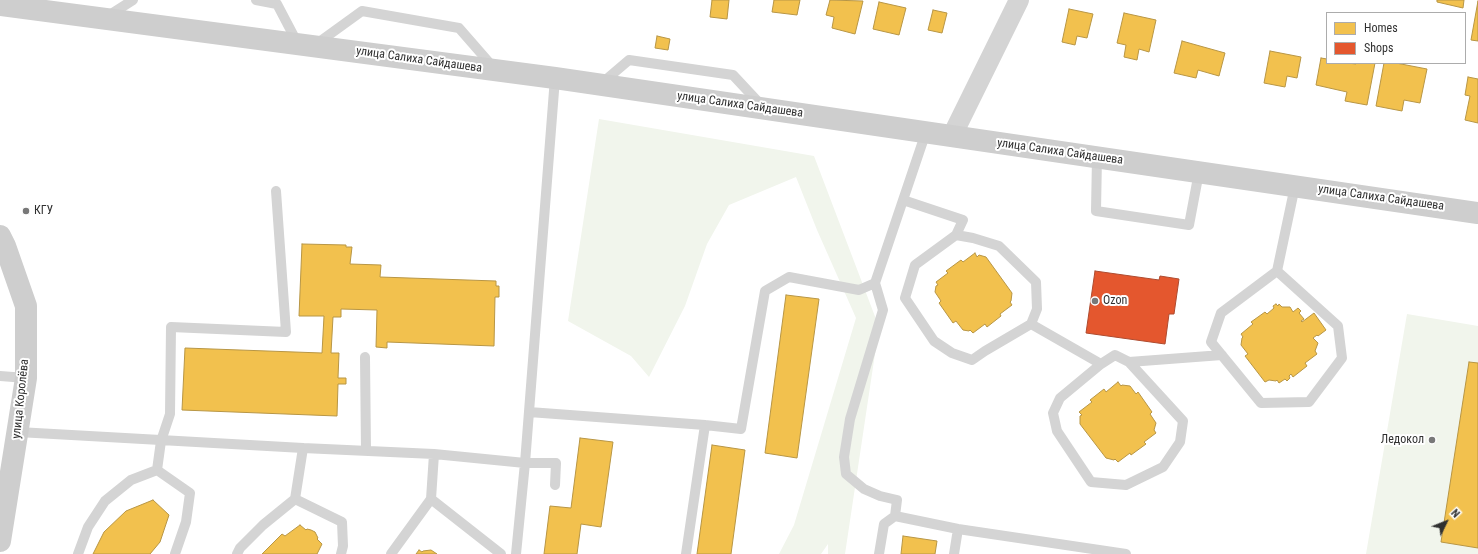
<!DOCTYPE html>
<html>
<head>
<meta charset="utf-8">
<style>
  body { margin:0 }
  #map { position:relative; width:1478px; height:554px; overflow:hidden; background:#fff; font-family:"Roboto Condensed",sans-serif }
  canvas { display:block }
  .legend { position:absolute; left:1326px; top:12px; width:140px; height:52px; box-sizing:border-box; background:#fff; border:1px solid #acacac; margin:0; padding:5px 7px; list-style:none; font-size:12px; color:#303030 }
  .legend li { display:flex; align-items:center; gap:8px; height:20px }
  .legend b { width:20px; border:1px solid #acacac }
  .north { position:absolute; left:1426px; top:502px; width:40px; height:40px; -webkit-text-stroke:3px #fff; paint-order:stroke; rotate:47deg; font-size:11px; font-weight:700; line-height:16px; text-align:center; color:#303030 }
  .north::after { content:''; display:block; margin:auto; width:14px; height:18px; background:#303030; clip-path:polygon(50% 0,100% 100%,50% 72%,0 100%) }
</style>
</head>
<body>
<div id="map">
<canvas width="1478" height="554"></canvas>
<ul class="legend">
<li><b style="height:11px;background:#f2c14e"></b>Homes</li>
<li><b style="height:11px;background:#e4572e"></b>Shops</li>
</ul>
<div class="north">N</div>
</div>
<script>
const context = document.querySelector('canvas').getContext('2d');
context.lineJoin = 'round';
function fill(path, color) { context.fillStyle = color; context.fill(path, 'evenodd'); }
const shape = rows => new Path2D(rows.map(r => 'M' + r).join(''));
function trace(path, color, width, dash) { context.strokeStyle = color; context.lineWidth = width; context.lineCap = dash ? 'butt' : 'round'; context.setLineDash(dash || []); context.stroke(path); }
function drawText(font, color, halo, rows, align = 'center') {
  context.font = font + ' "Roboto Condensed",sans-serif'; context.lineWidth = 4; context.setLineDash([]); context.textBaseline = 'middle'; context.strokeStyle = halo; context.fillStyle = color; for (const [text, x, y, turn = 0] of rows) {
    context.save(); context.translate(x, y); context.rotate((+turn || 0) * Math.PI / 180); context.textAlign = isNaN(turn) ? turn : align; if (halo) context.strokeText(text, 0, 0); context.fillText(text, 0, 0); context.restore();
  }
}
fill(shape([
  [599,119,814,156,879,327,845,554,828,554,828,544,821,554,779,554,794,525,856,318,817,230,796,177,729,205,707,244,685,306,649,377,631,356,568,321],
  [1407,314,1478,326,1478,554,1366,554]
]), '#f1f5ec');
const homes = shape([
  [712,0,729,0,727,19,710,17,712,0],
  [774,0,800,0,797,15,772,12,774,0],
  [830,0,863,1,855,34,832,28,834,17,826,15,830,0],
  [1437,0,1464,0,1463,8,1437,2,1437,0],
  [1478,1,1478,41,1471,40,1478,1],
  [879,2,906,8,899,35,873,29,879,2],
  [1069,9,1093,14,1087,38,1077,36,1075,45,1062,42,1069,9],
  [933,10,947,13,942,33,928,30,933,10],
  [1124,13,1156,20,1149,52,1139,49,1137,60,1124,57,1126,45,1117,43,1124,13],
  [657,36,670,39,668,50,655,48,657,36],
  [1182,41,1225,53,1219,76,1198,70,1196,78,1174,73,1182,41],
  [1270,51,1301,57,1297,78,1287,76,1285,87,1264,83,1270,51],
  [1321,58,1327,59,1327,63,1348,63,1356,64,1356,63,1375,63,1367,105,1345,101,1347,92,1316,85,1321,58],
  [1384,63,1396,63,1427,69,1420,103,1404,100,1402,111,1376,106,1384,63],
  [1468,77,1478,79,1478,123,1465,120,1470,96,1465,95,1468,77],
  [302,244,346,245,346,247,352,247,350,264,381,265,380,277,496,281,496,286,499,286,499,297,495,297,494,346,387,342,387,348,376,347,377,310,341,309,341,317,333,317,331,353,339,353,338,378,346,378,346,384,338,384,337,416,182,410,185,348,322,353,324,316,299,316,302,244],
  [975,253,977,257,979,255,986,257,1012,293,1011,301,1010,302,1012,305,1000,314,1001,316,987,327,985,324,973,333,970,330,969,331,963,330,956,321,953,323,939,303,941,301,935,292,936,286,938,285,936,282,948,273,946,271,961,260,963,262,975,253],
  [786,295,819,299,797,458,765,453,786,295],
  [1276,304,1278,306,1279,304,1282,307,1290,307,1293,312,1298,308,1301,311,1299,313,1304,319,1301,321,1302,322,1314,313,1326,330,1318,336,1317,335,1313,338,1318,343,1315,351,1317,354,1305,363,1307,366,1293,377,1291,374,1289,376,1290,378,1287,381,1285,379,1279,383,1277,380,1276,381,1269,380,1265,382,1245,356,1248,354,1241,345,1242,338,1243,337,1241,334,1253,324,1251,322,1265,312,1267,314,1274,308,1273,306,1276,304],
  [1469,362,1478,363,1478,548,1441,542,1469,362],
  [1118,382,1121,386,1122,385,1130,386,1136,394,1138,392,1152,412,1150,414,1156,423,1154,430,1156,433,1144,442,1146,444,1131,455,1130,453,1118,462,1115,459,1114,460,1106,458,1080,424,1080,416,1082,415,1079,412,1092,402,1090,400,1104,389,1106,392,1118,382],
  [580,438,613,442,601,527,581,524,577,554,544,554,550,506,571,508,580,438],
  [712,445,745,450,731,554,697,554,712,445],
  [153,500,169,515,160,542,150,554,93,554,104,532,126,511,153,500],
  [300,525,306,530,307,529,311,530,315,532,318,538,317,539,322,544,317,554,262,554,282,534,285,536,300,525],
  [903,536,937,541,935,554,901,554,903,536],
  [419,550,422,552,423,551,431,550,437,554,416,554,419,550]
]);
fill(homes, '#f2c14e');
trace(homes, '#b89645', 1);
const shops = shape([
  [1095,271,1159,280,1160,276,1179,279,1174,314,1169,314,1165,344,1086,333,1095,271]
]);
fill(shops, '#e4572e');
trace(shops, '#ae4b2f', 1);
trace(shape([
  [256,0,277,4,298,44],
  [108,16,133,0],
  [315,45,362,11,459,28,493,67],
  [602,83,629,60,733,75,761,105],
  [1097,157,1096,211,1189,225,1199,172],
  [903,200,963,220,956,235],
  [956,235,973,238,999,246,1036,282,1037,309,1031,324,985,351,972,360,952,353,934,341,905,298,915,265,956,235],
  [1277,271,1338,326,1342,358,1309,402,1261,403,1211,342,1221,313,1277,271],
  [1277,271,1295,186],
  [875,283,883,310,850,419,844,457,846,474,864,489,880,496,897,500,895,516],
  [1031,324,1101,364,1115,355,1129,362,1222,355],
  [365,357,366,451],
  [1101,364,1060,398,1053,413,1057,431,1091,482,1126,485,1163,467,1180,442,1183,421,1129,362],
  [0,376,26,378],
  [529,412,705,425,741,429,765,291,789,277,859,290,875,283,926,132],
  [18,432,303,448,434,454,525,463,555,78],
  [157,470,161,441,170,414,171,327,286,332,276,191],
  [157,470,190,493,186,522,175,554],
  [295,499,342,522,343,546,341,554],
  [431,499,501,554],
  [78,554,88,527,105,501,131,480,157,470],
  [237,554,240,548,263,525,295,499,303,448],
  [391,554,431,499,434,454],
  [516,554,525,463,556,463,555,485],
  [686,554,705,425],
  [879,554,884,524,895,516,958,529,1126,554],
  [954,554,958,529]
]), '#d4d4d4', 10);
trace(shape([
  [952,136,1019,0]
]), '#d4d4d4', 20);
trace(shape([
  [0,5,555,78,1478,213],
  [0,236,5,246,26,306,26,378,0,541]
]), '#cecece', 22);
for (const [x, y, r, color] of [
  [26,211,4,"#787878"],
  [1095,301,4,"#787878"],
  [1432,440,4,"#787878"]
]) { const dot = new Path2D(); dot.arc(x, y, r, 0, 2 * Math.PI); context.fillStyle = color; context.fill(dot); trace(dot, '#fff', 1.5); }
drawText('12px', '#303030', '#fff', [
  ["улица Салиха Сайдашева",419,60,8],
  ["улица Салиха Сайдашева",740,105,8],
  ["улица Салиха Сайдашева",1060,152,8],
  ["улица Салиха Сайдашева",1381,198,8],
  ["улица Королёва",21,399,-84]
]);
drawText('12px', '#303030', '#fff', [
  ["КГУ",34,211],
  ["Ozon",1103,301],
  ["Ледокол",1424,440,"right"]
], 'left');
</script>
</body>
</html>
